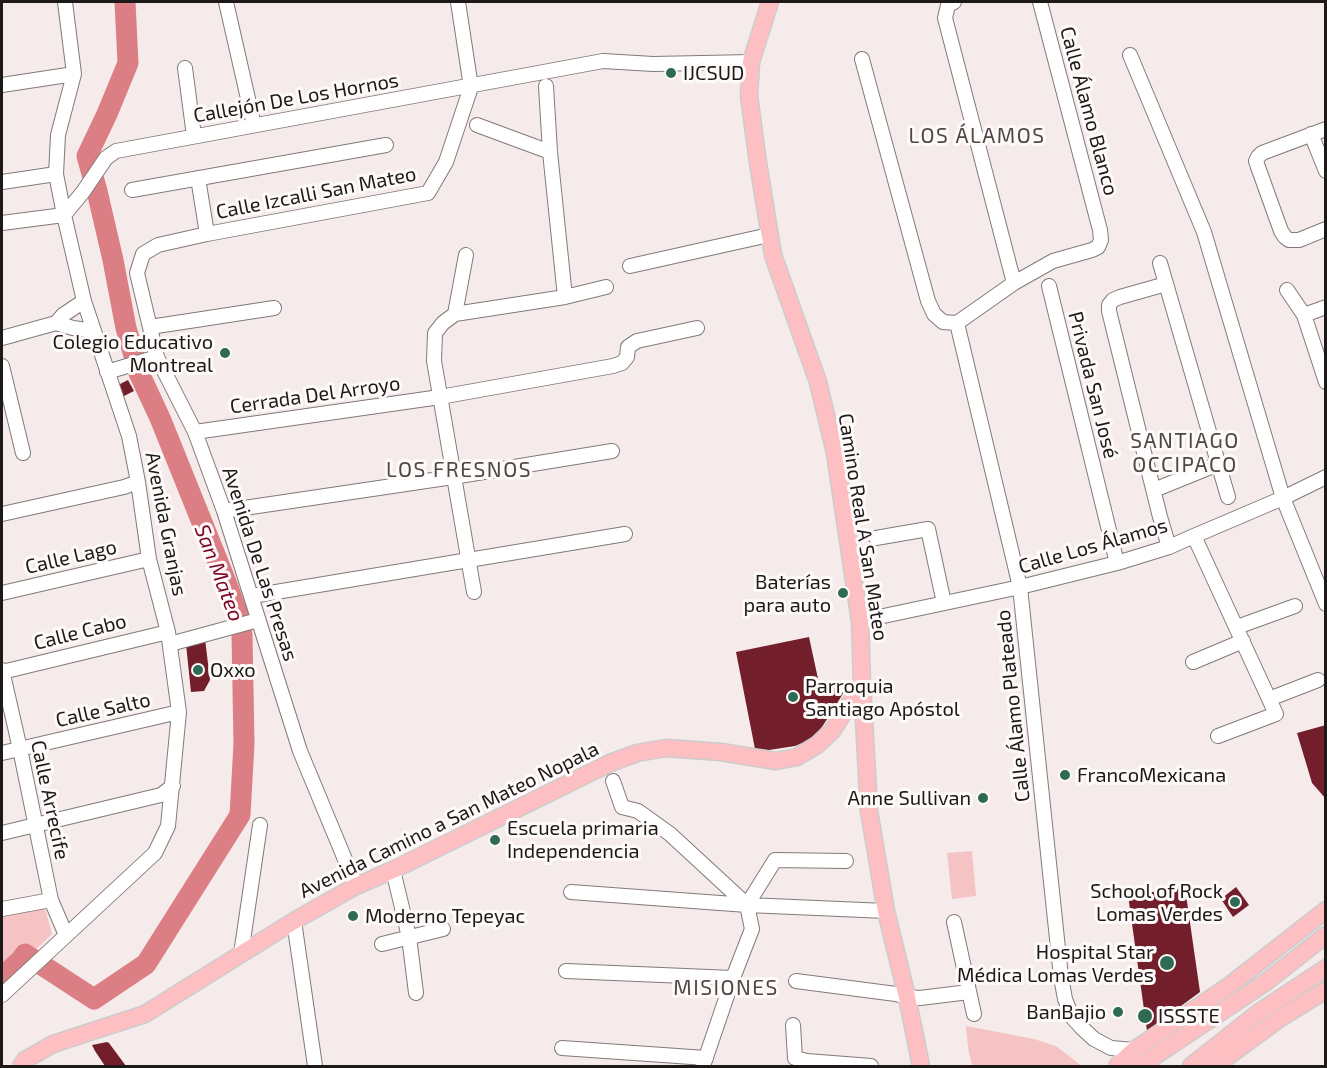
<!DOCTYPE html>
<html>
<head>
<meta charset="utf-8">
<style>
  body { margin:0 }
  #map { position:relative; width:1327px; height:1068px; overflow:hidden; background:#f6ebeb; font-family:"Exo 2",sans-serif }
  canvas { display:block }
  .frame { position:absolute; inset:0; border:3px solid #1d1919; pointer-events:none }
</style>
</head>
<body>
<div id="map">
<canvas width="1327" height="1068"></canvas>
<div class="frame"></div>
</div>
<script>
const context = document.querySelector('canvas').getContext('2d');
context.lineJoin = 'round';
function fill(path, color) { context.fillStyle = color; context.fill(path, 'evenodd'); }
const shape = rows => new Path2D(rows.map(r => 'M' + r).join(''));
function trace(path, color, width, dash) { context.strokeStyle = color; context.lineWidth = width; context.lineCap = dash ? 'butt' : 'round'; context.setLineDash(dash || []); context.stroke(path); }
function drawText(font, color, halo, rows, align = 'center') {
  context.font = font + ' "Exo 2",sans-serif'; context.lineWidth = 6; context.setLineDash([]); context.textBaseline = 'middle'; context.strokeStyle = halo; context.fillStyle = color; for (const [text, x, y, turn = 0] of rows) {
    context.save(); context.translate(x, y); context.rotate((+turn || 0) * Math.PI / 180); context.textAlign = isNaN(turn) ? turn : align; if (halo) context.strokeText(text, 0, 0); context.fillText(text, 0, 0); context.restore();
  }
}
fill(shape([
  [972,851,976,896,952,899,947,853],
  [45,908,52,934,31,954,25,951,2,970,2,917],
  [966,1026,1034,1039,1056,1046,1082,1066,972,1066,968,1048]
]), '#f6c3c4');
trace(shape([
  [2,977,21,960,25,954,94,999,146,964,240,815,244,744,242,635,239,617,226,582,160,418,139,373,126,328,113,260,97,191,87,156,107,114,128,63,125,2]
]), '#dc7f85', 21);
fill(shape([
  [128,380,134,391,122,397,118,385],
  [809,637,820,688,849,683,838,702,822,727,810,740,795,746,769,750,755,749,736,652],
  [205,639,210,680,204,691,191,692,186,644],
  [1326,725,1326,799,1312,783,1297,733],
  [1236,887,1249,905,1233,917,1221,899],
  [1185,888,1200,992,1147,1031,1128,895],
  [107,1042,109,1043,126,1066,105,1066,95,1051,92,1045]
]), '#721e2b');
const minor = shape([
  [226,2,254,125],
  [954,2,948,5,945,18,1014,283],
  [1130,55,1204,232,1283,498,1326,604],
  [862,59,928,301,934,314,943,322,957,323,1014,283,1053,261,1092,250,1098,247,1101,240,1100,230,1040,2],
  [185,68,194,136],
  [2,85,74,74],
  [546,86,550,152,565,297],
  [477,125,550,152],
  [1326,129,1262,153,1258,157,1256,161,1258,167,1281,231,1285,237,1289,240,1299,240,1326,229],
  [1311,134,1326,171],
  [198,178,207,234],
  [2,182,56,174],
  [132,190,386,145],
  [2,223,64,215,83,192,106,158,116,151,603,61,653,64,751,62],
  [1160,263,1228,497],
  [630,266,769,235],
  [1166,284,1120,297,1113,300,1109,305,1109,311,1160,517,1169,547],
  [1049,286,1117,563],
  [1287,290,1304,315,1326,382],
  [455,314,466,255],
  [1304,315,1326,307],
  [56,323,63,315,84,301],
  [957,323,1020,587,1061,977,1065,999,1072,1017,1081,1027,1094,1039,1111,1048,1134,1050],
  [150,327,274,308],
  [2,338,56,323,73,328,94,331],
  [2,366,23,453],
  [107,372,157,357],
  [195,432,440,397,613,366,622,363,627,357,628,347,637,341,697,328],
  [1154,490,1218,464],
  [224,511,453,477,612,451],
  [2,514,124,487,138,482],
  [1194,536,1276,714,1218,736],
  [876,538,928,529,944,603],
  [474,592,434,361,435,333,443,323,455,314,565,297,606,287],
  [2,593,149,559],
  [252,596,625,534],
  [860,621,1020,587,1117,563,1169,547,1194,536,1283,498,1326,477],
  [1237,627,1295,606],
  [170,644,258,620],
  [1193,662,1243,641],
  [2,670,20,749,51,900,66,935],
  [2,672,168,632],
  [1269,699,1318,680],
  [2,753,179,712],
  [613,781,622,807,638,811,670,834,747,905,752,929,733,978,703,1066],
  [2,833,161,795,173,786],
  [393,870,409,937,416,993],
  [356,886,300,751,224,511,195,432,157,357,137,273,143,254,158,245,207,234,428,193,446,162,471,87,458,2],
  [571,892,747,905,886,911],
  [747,905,775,860,846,861],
  [2,909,51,900],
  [294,921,315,1066],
  [954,922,974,1014],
  [382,944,443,929],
  [241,954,260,825],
  [566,971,733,978],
  [796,981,896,994,907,997,920,998,969,992],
  [2,995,155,853,168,826,179,712,168,632,149,559,138,482,129,436,84,301,64,215,56,174,58,135,74,74,65,2],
  [793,1025,795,1058,807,1061,871,1066],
  [562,1048,706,1058]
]);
const major = shape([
  [770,2,751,62,749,96,758,163,773,255,818,382,835,453,860,621,862,684,869,811,886,911,907,997,921,1066],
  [21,1066,25,1060,53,1044,145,1014,294,921,356,886,393,870,610,763,637,753,666,748,721,752,776,761,797,757,817,745,832,731,862,684],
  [1117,1066,1120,1063,1134,1050,1230,985,1326,910],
  [1140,1066,1266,982,1326,935],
  [1191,1066,1258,1013,1326,968],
  [1215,1066,1279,1019,1326,990]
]);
trace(minor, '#837979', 16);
trace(major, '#cdcccc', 19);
trace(minor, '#fff', 14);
trace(major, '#febfc3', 16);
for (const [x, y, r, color] of [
  [671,73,6,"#2f6a54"],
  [225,353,6,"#2f6a54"],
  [843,593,6,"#2f6a54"],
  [198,670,6,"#2f6a54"],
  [793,697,6,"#2f6a54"],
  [1065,775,6,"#2f6a54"],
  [983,798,6,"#2f6a54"],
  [495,840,6,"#2f6a54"],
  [1235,902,6,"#2f6a54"],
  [353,916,6,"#2f6a54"],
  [1167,963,8,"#2f6a54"],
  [1118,1012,6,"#2f6a54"],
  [1145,1016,8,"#2f6a54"]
]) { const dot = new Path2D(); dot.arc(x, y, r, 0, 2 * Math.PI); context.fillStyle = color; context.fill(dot); trace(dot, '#fefafa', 2); }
drawText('20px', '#1d1919', '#fefafa', [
  ["IJCSUD",683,73],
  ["Colegio Educativo",213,342,"right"],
  ["Montreal",213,365,"right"],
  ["Baterías",831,582,"right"],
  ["para auto",831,605,"right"],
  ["Oxxo",210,670],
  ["Parroquia",805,686],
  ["Santiago Apóstol",805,709],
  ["FrancoMexicana",1077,775],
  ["Anne Sullivan",971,798,"right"],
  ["Escuela primaria",507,828],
  ["Independencia",507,851],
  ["School of Rock",1223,891,"right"],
  ["Lomas Verdes",1223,914,"right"],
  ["Moderno Tepeyac",365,916],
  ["Hospital Star",1154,952,"right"],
  ["Médica Lomas Verdes",1154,975,"right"],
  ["BanBajio",1106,1012,"right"],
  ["ISSSTE",1158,1016]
], 'left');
drawText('20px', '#1d1919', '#fefafa', [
  ["Callejón De Los Hornos",296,98,-10],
  ["Calle Álamo Blanco",1089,111,75],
  ["Calle Izcalli San Mateo",316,193,-11],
  ["Privada San José",1093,385,76],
  ["Cerrada Del Arroyo",315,395,-8],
  ["Avenida Granjas",166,524,79],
  ["Camino Real A San Mateo",863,527,81],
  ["Calle Los Álamos",1093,546,-16],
  ["Calle Lago",71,557,-13],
  ["Avenida De Las Presas",260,564,72],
  ["Calle Cabo",80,632,-14],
  ["Calle Álamo Plateado",1013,706,-96],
  ["Calle Salto",103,710,-13],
  ["Calle Arrecife",50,800,78],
  ["Avenida Camino a San Mateo Nopala",449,820,-26]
]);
context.letterSpacing = '1.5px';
drawText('21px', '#4f4646', '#fefafa', [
  ["LOS ÁLAMOS",977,136],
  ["SANTIAGO",1185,441],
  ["OCCIPACO",1185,465],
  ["LOS FRESNOS",459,470],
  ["MISIONES",726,988]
]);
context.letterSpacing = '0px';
drawText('italic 21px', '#7b0424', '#fefafa', [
  ["San Mateo",219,573,69]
]);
</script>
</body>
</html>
